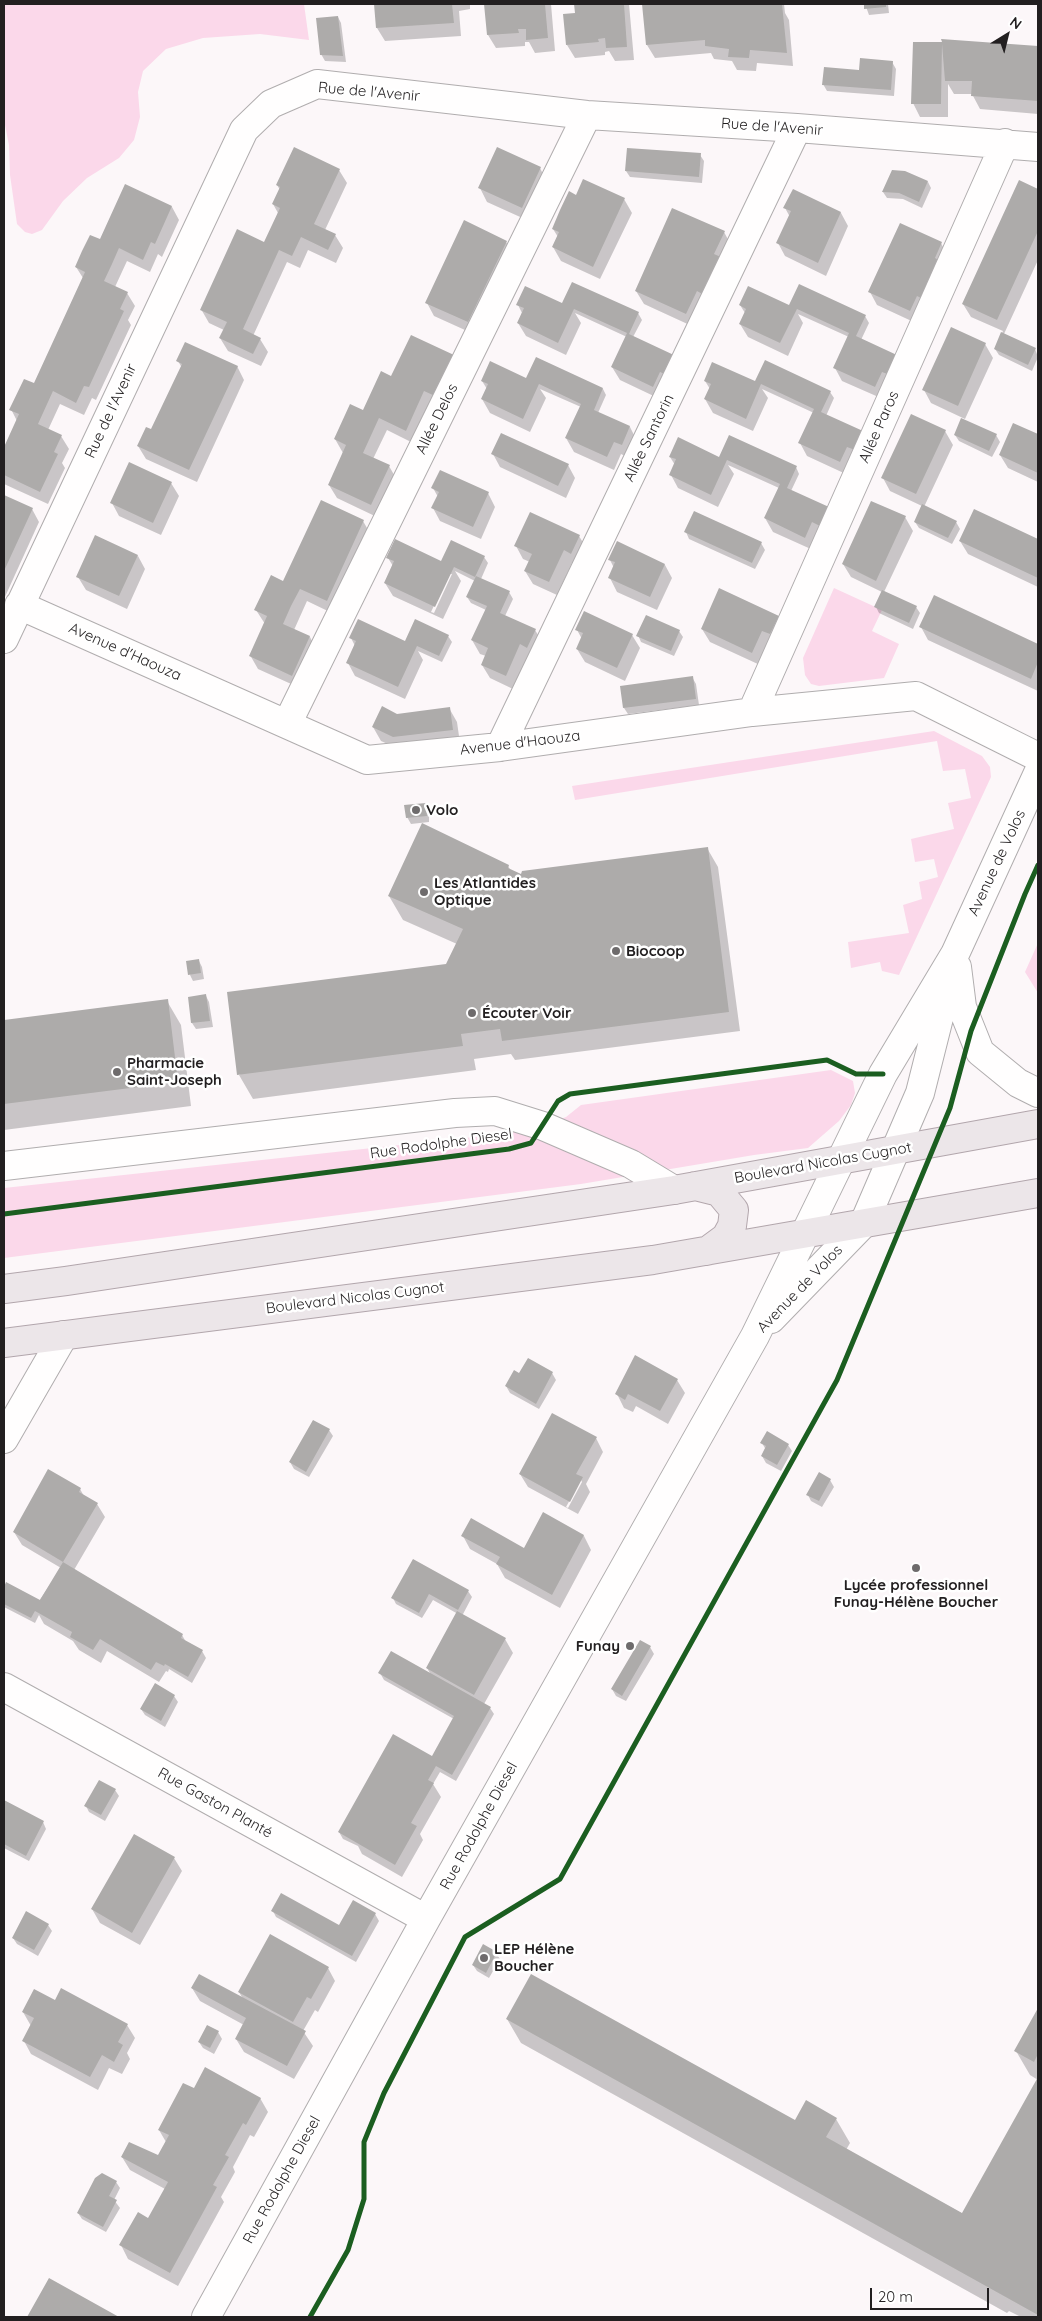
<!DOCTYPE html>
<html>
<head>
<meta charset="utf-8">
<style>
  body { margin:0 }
  #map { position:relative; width:1042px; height:2321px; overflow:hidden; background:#fcf7f9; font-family:Quicksand,sans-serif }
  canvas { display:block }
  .frame { position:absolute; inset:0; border:5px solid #221f20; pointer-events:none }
  .north { position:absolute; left:982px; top:10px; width:50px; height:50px; -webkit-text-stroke:4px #fff; paint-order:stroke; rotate:36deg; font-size:14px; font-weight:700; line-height:20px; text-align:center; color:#221f20 }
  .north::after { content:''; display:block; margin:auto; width:18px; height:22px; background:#221f20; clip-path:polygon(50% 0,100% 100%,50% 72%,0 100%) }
  .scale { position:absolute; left:870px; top:2288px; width:119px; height:22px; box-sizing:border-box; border:2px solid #221f20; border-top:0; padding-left:6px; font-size:15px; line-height:18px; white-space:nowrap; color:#221f20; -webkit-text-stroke:4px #fff; paint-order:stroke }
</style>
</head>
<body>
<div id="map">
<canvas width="1042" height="2321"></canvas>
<div class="frame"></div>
<div class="north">N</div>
<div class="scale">20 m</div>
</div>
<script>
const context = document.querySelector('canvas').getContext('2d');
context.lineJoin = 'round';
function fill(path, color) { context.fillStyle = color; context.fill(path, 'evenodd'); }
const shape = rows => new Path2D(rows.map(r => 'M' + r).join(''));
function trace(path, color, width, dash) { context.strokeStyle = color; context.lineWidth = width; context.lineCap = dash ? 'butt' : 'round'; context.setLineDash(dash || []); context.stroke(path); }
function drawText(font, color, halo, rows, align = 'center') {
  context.font = font + ' Quicksand,sans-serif'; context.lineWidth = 5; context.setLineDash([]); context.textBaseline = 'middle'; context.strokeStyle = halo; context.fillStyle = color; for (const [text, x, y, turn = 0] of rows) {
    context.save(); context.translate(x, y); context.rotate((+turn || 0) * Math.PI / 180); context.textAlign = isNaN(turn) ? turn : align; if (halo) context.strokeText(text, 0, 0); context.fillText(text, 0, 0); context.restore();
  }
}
fill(shape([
  [4,4,304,4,309,40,260,34,203,38,166,49,143,71,138,92,140,117,134,140,119,158,87,178,63,201,42,230,32,234,25,232,17,224,10,175,9,145,4,120],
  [834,588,882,610,872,631,899,644,884,678,819,686,811,684,805,675,803,658],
  [934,731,982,756,990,767,991,777,899,975,882,971,880,962,851,968,848,942,909,933,903,905,922,899,919,882,938,877,934,859,915,862,911,839,954,829,948,803,971,798,965,769,943,771,937,741,575,800,572,786],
  [1038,943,1038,993,1025,972],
  [831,1070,853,1081,855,1093,851,1105,839,1121,808,1148,754,1155,581,1184,4,1258,4,1188,492,1135,543,1126,566,1117,581,1105]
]), '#fbd8ea');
fill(shape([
  [375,4,470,4,470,9,459,11,461,36,385,41,377,28],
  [492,4,551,4,555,51,535,53,529,42,525,42,525,46,496,48,488,35],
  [575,4,629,4,634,60,615,61,609,51,605,52,605,55,575,58,567,45,576,15],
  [644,4,784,4,785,13,789,20,793,66,757,63,756,71,737,70,732,61,714,59,711,53,655,58,647,45],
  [865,4,888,4,889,13,869,15],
  [338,17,341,23,346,62,325,61,321,54],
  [943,40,1038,48,1038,114,980,109,972,94,954,94,948,84,948,117,920,117,913,103,914,43,944,43],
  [892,62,896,69,894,96,827,91,823,84],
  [700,155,704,161,702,183,630,177,626,171],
  [540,168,547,182,529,221,487,202,480,188],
  [339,170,347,183,325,230,335,235,343,248,336,263,308,250,300,268,287,262,253,336,260,339,268,352,261,366,228,351,220,338,224,330,209,323,201,309,265,243,278,213,273,204,280,190,277,185],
  [928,182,931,188,922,208,903,199,887,198,883,192],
  [1020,182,1038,191,1038,260,1004,334,1035,349,1038,357,1032,371,999,355,995,349,1003,331,971,317,963,304],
  [126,186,172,207,179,220,162,257,158,254,150,272,127,261,115,287,127,293,135,306,128,320,131,325,96,400,92,398,84,415,60,404,48,430,61,436,69,449,62,463,65,468,48,504,4,484,4,450,17,421,11,409,34,385,83,278,76,267,101,241],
  [577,197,624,199,632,213,600,279,561,261,553,247,558,237,553,229],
  [785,208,841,213,848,226,826,276,785,256,778,243,790,217],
  [724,232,731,245,694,327,644,304,636,291],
  [506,242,514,255,476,335,434,316,427,303],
  [941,243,948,257,918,324,877,305,870,292],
  [518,305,565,306,638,313,642,320,633,337,675,357,660,399,620,380,612,367,627,337,575,313,581,323,566,355,526,336,518,323,522,313],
  [740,305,790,307,865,316,869,323,861,340,898,357,883,399,842,381,835,368,849,337,798,314,803,323,788,356,748,337,740,324,745,313],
  [985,344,993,358,965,419,931,403,924,390],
  [453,356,413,443,387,430,373,459,389,466,397,480,379,518,337,498,329,485,343,453,335,439,363,411,392,378],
  [178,361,237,366,244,380,197,482,146,459,138,446,152,431,182,368],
  [527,380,603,389,606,395,598,413,630,427,637,441,629,458,621,454,614,470,574,452,566,438,581,407,540,389,546,398,530,432,490,413,482,399,487,389,482,381],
  [705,381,758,384,756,381,830,392,834,398,826,416,863,432,848,475,807,456,800,443,814,413,762,389,768,398,753,431,713,413,705,399,710,389],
  [1014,424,1038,436,1038,482,1008,468,1000,455],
  [945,431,953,445,924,507,956,522,960,529,952,544,919,528,915,522,922,506,890,491,883,478],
  [955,435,996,435,1000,442,992,457,959,441],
  [493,454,568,465,575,478,566,498,500,467],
  [670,457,720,458,796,467,799,474,791,491,828,508,813,550,773,532,765,518,779,488,728,465,734,474,718,507,678,488,671,475,675,465],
  [171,483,179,496,161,535,119,516,112,503],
  [433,488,488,493,495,507,481,539,440,521,433,508,438,497],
  [4,496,32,509,39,522,4,599],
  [974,511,1038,540,1038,587,968,554,960,541],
  [905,517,913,531,884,592,916,607,920,613,913,629,879,613,876,607,882,592,851,577,843,564],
  [363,521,371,535,334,614,307,601,294,630,310,637,317,651,300,688,258,669,250,655,265,624,256,610,284,583],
  [686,532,761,543,765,550,755,569,689,539],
  [579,536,587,549,579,566,572,563,557,595,533,584,525,571,530,562,523,559,516,546],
  [138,556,145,569,127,609,86,590,78,577],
  [484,557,488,563,481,579,509,592,513,599,505,616,535,630,543,643,535,660,528,657,513,689,490,678,482,665,486,656,480,654,472,640,486,610,471,603,467,597,475,581,455,571,461,581,443,619,393,596,385,583,393,566,388,558,444,564],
  [449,574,452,574,434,613,431,612],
  [610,560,665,565,672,578,657,610,617,592,610,578,614,568],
  [935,597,1038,645,1038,691,928,640,921,627],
  [778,617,785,630,760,665,710,642,702,629],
  [577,630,632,635,640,648,625,681,585,662,577,649,582,639],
  [679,631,683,637,674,656,641,642,638,635],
  [448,636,452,642,442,662,418,651,423,660,405,699,355,676,348,663,355,646,351,638,406,642],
  [692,677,696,684,699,705,628,714,624,708,621,687],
  [449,708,457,722,460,743,401,750,381,741,373,727,397,715],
  [425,804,429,810,429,822,411,824,407,817],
  [707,848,718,867,740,1031,515,1060,511,1054,474,1059,476,1070,253,1099,239,1075,447,965,457,944,403,920,389,896,508,866,511,871,520,875],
  [199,961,202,967,204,979,193,981,190,975],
  [206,996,209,1002,213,1027,196,1029,192,1023,189,998],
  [167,1001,181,1025,191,1106,4,1130,4,1022],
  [528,1360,552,1373,556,1380,539,1409,510,1393,506,1386,519,1374],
  [677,1380,685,1393,668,1424,636,1406,633,1412,624,1408,617,1394],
  [329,1430,333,1436,309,1477,294,1469,290,1462],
  [596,1438,603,1452,586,1484,590,1492,578,1514,528,1487,520,1474],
  [581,1480,582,1482,568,1508,566,1507],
  [762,1443,788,1445,792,1451,781,1471,766,1463,762,1456,766,1450],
  [830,1480,834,1487,822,1507,811,1501,808,1495],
  [80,1489,84,1496,97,1504,105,1517,74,1570,182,1635,186,1642,202,1651,206,1658,192,1683,169,1669,168,1672,166,1671,159,1682,107,1651,101,1663,79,1650,73,1641,44,1624,39,1615,35,1623,4,1607,4,1589,7,1584,39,1601,61,1568,22,1545,14,1532],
  [543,1514,584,1536,591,1550,560,1608,505,1578,497,1564,470,1549,463,1536,524,1549],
  [413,1560,468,1591,472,1597,462,1616,505,1639,513,1653,484,1704,490,1708,494,1714,456,1781,440,1772,433,1784,441,1797,420,1834,423,1840,402,1877,362,1854,358,1846,343,1839,339,1832,433,1757,454,1719,384,1680,380,1673,431,1675,427,1668,458,1614,433,1600,422,1618,396,1604,393,1598],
  [650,1647,654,1654,626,1701,616,1696,612,1689],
  [174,1696,178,1702,165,1727,145,1715,141,1709],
  [115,1790,119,1796,105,1821,89,1812,86,1806],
  [4,1802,43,1822,46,1829,29,1861,4,1848],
  [174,1858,182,1871,140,1945,100,1923,92,1909],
  [353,1902,375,1914,379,1921,356,1962,276,1917,273,1911,339,1926],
  [48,1925,52,1931,38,1956,17,1944,13,1938],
  [496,1953,500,1959,489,1978,477,1971,473,1965],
  [328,1968,335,1981,318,2012,315,2010,303,2031,313,2046,294,2079,244,2052,236,2039,244,2025,200,2001,192,1988,243,1999,239,1992],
  [55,2002,127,2025,135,2038,127,2053,130,2059,122,2074,109,2068,98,2090,31,2054,24,2041,31,2026,23,2012],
  [1038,2010,1038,2317,1021,2317,1009,2311,1007,2313,521,2043,507,2019,795,2122,836,2119,850,2143,846,2150,963,2214,1038,2080,1030,2075,1016,2051],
  [207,2026,218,2032,222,2039,214,2054,203,2048,199,2042],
  [194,2090,260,2098,268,2112,254,2137,250,2135,233,2167,235,2172,221,2197,224,2202,178,2286,128,2259,121,2245,149,2220,165,2189,130,2170,122,2157,158,2156,166,2142,159,2130],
  [116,2182,120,2188,114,2200,120,2208,106,2232,82,2219,78,2213],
  [50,2280,117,2317,29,2317]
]), '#0003');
fill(shape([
  [374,4,452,4,454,23,376,28],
  [484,4,545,4,548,38,526,40,526,29,518,29,519,33,487,35],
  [574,4,624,4,627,47,606,48,605,38,598,39,599,42,566,45,563,14,575,13],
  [642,4,782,4,787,53,750,50,749,58,728,57,729,49,705,46,705,40,646,45],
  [864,4,886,4,886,7,864,9],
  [338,16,343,56,320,55,316,18],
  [941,39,1038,46,1038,101,971,96,972,81,945,81,942,44,941,104,911,104,913,42,942,42],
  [860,58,893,61,891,90,822,85,824,67,859,70],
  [294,147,340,169,314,224,336,234,328,250,301,237,292,256,279,250,243,329,261,338,253,354,219,338,227,322,200,310,237,229,264,242,280,208,272,204,280,187,276,185],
  [497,147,541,167,522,208,478,188],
  [627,148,701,153,699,177,625,171],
  [892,170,905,171,928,181,919,202,899,193,882,192],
  [583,179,625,198,593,267,552,247,559,232,552,229,560,210,569,191,576,195],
  [1019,180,1038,189,1038,231,997,320,962,304],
  [125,184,172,206,155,244,151,242,143,260,119,248,112,264,104,281,128,292,120,309,124,311,89,387,84,386,76,403,53,391,38,424,62,435,54,452,58,454,40,492,4,475,4,447,19,414,9,410,24,379,34,383,85,272,75,267,82,251,90,235,100,239],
  [793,189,841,212,818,263,776,243,791,211,783,208],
  [672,208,725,231,714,254,721,257,704,295,697,291,686,314,635,291],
  [464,220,507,241,468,322,425,303],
  [900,223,942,242,935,258,942,262,925,300,917,296,910,311,868,292],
  [572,282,639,312,629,334,676,356,667,375,660,372,653,387,611,367,627,333,574,309,558,343,517,323,524,308,516,305,525,286,562,303],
  [799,284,866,315,856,336,899,356,890,375,882,372,875,387,833,368,849,333,797,309,780,343,739,324,746,309,739,305,748,286,789,305],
  [951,327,986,343,958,406,922,390],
  [1001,332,1036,348,1028,365,994,349],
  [411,335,454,355,435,396,424,391,406,431,379,418,363,453,390,465,371,505,328,485,346,445,334,439,350,404,363,410,381,371,391,376],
  [185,342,238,366,189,470,137,446,146,427,151,429,182,364,176,361],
  [536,357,603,388,594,410,630,426,622,445,614,442,607,457,565,438,581,404,539,384,523,419,481,399,488,384,481,381,490,361,526,378],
  [765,360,831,391,821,412,863,431,855,450,847,447,840,462,798,443,814,409,761,384,746,419,704,399,711,384,704,381,712,362,755,381],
  [911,414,946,430,916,494,881,478],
  [961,418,997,434,989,451,954,435],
  [1013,423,1038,434,1038,473,999,455],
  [501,433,569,464,558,486,491,454],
  [729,435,797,466,787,488,829,507,820,526,812,522,805,538,764,518,780,484,727,460,711,495,669,475,676,459,669,457,678,437,719,457],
  [129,462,172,482,153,523,110,503],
  [440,470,489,492,473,527,431,508,439,492,431,488],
  [4,495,33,508,4,571],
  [321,500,364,520,327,601,300,589,291,606,283,624,310,636,292,676,249,656,267,616,254,610,271,575,283,581],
  [871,501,906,516,876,581,842,564],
  [922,504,957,521,948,538,914,522],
  [974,509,1038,539,1038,578,959,541],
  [694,511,762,542,752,563,684,532],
  [530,512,580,535,571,554,564,550,549,582,524,571,532,554,514,546],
  [95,535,138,555,119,596,76,577],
  [395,539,441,561,451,540,485,556,475,577,454,567,435,607,384,583,394,561,386,558],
  [617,541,665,564,650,597,608,578,615,562,608,560],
  [476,576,510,591,500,613,536,629,527,648,520,644,506,676,481,665,488,648,471,640,487,606,466,597],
  [719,588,779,616,770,634,762,631,752,653,701,629],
  [882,590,917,606,909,623,874,607],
  [934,595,1038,644,1038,662,1031,679,919,627],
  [584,611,633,634,617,668,576,649,583,633,575,630],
  [646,615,680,630,671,651,636,636],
  [358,619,405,641,415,619,449,635,439,656,417,646,398,687,346,663,356,641,349,638],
  [693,676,696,699,623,708,620,686],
  [382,706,397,714,450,707,453,730,393,737,372,727],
  [426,803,427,816,406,818,404,805],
  [422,823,509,865,508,868,521,874,522,871,708,847,729,1012,502,1041,500,1029,461,1034,463,1046,237,1075,227,992,446,964,463,929,388,896],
  [199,959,201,973,188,975,186,961],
  [206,994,210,1021,191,1023,188,997],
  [168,999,178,1082,4,1104,4,1020],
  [635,1355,678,1379,660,1411,628,1394,625,1400,615,1394],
  [528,1358,553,1372,536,1404,505,1386,514,1370,519,1373],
  [552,1413,597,1437,576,1474,583,1477,570,1502,519,1474],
  [313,1420,330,1429,306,1472,289,1462],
  [767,1431,789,1444,777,1465,761,1456,766,1446,760,1443],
  [48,1469,81,1488,79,1492,98,1503,63,1562,183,1634,181,1638,203,1650,188,1677,165,1664,164,1666,156,1662,151,1670,100,1639,93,1650,70,1637,72,1632,35,1611,31,1618,4,1604,4,1587,6,1582,40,1600,63,1562,13,1532],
  [819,1472,831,1479,819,1501,806,1495],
  [543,1512,584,1535,552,1595,496,1564,500,1557,461,1536,471,1518,524,1548],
  [413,1559,469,1590,458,1610,429,1594,419,1613,391,1598],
  [457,1611,506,1638,474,1695,426,1668],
  [640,1640,651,1646,622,1696,611,1689],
  [391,1651,491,1707,452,1775,436,1766,428,1780,434,1783,411,1823,417,1826,395,1865,338,1832,393,1734,432,1756,454,1716,378,1673],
  [155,1683,175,1695,161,1721,140,1709],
  [99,1780,116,1789,101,1815,84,1806],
  [4,1800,44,1821,26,1856,4,1844],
  [134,1834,175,1857,132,1933,91,1909],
  [281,1893,339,1925,353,1900,376,1913,352,1956,271,1911],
  [26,1911,49,1924,34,1950,12,1938],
  [270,1934,329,1967,311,1999,307,1997,293,2022,238,1992],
  [483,1944,497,1952,486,1973,472,1965],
  [199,1974,306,2031,287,2066,235,2039,246,2018,191,1988],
  [531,1974,795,2120,806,2100,837,2118,826,2137,962,2213,1038,2077,1038,2315,506,2019],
  [61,1988,128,2024,118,2042,123,2045,114,2062,102,2055,90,2077,22,2041,34,2018,22,2012,34,1989,55,2000],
  [1038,2008,1038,2054,1034,2062,1014,2051],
  [207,2025,219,2031,210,2048,198,2042],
  [205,2067,261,2098,246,2125,243,2123,225,2155,229,2157,213,2185,217,2187,170,2273,119,2245,138,2212,148,2218,168,2182,121,2157,129,2142,158,2155,169,2135,158,2130,183,2083,194,2088],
  [102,2173,117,2181,109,2196,117,2200,103,2227,77,2213,95,2178],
  [49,2278,58,2283,119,2317,27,2317]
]), '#adabaa');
const street = shape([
  [19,605,367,760,500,747,752,712,916,696,1038,757],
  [4,639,244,130,271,104,317,84,587,115,797,128,1038,147],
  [752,712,1005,143],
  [287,724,587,115],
  [500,747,797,128],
  [957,967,962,1007,980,1052,1018,1083,1038,1093],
  [4,1166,455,1113,495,1111,543,1126,631,1164,674,1190],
  [771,1319,864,1223,920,1093,948,982],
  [4,1439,64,1335],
  [4,1687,426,1919],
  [206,2317,426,1919,755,1336,883,1074,955,954,1038,773]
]);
const primary = shape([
  [695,1186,719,1192,734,1210,732,1226,726,1237,707,1251],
  [4,1289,66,1281,674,1190,1038,1124],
  [4,1343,653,1260,1038,1193]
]);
trace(street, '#b0adae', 30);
trace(primary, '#b2a6ac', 30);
trace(street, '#fffefe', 28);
trace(primary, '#ece6e9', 28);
trace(shape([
  [4,1214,509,1149,531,1143,558,1101,570,1094,827,1060,856,1074,883,1074],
  [310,2317,348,2250,364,2199,364,2142,384,2093,465,1937,560,1879,837,1380,950,1108,971,1031,1025,894,1038,865]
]), '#1b5e20', 5);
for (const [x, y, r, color] of [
  [416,810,5,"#6e6b6c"],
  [424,892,5,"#6e6b6c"],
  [616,951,5,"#6e6b6c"],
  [472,1013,5,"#6e6b6c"],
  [117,1072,5,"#6e6b6c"],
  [916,1568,5,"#6e6b6c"],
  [630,1646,5,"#6e6b6c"],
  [484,1958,5,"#6e6b6c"]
]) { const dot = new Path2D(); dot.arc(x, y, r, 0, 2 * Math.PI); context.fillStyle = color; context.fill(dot); trace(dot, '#fff', 2); }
drawText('15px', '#221f20', '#fff', [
  ["Rue de l'Avenir",369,92,5],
  ["Rue de l'Avenir",772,127,4],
  ["Rue de l'Avenir",111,411,-65],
  ["Allée Delos",437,419,-64],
  ["Allée Paros",879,427,-66],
  ["Allée Santorin",649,438,-64],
  ["Avenue d'Haouza",125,652,24],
  ["Avenue d'Haouza",520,743,-7],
  ["Avenue de Volos",997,863,-65],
  ["Rue Rodolphe Diesel",441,1144,-8],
  ["Boulevard Nicolas Cugnot",823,1163,-10],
  ["Avenue de Volos",800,1289,-46],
  ["Boulevard Nicolas Cugnot",355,1298,-7],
  ["Rue Gaston Planté",215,1803,29],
  ["Rue Rodolphe Diesel",479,1826,-61],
  ["Rue Rodolphe Diesel",282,2180,-61]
]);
drawText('bold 15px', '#221f20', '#fff', [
  ["Volo",426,810],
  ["Les Atlantides",434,883],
  ["Optique",434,900],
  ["Biocoop",626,951],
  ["Écouter Voir",482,1013],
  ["Pharmacie",127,1063],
  ["Saint-Joseph",127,1080],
  ["Lycée professionnel",916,1585,"center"],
  ["Funay-Hélène Boucher",916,1602,"center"],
  ["Funay",620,1646,"right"],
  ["LEP Hélène",494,1949],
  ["Boucher",494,1966]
], 'left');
</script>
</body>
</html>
